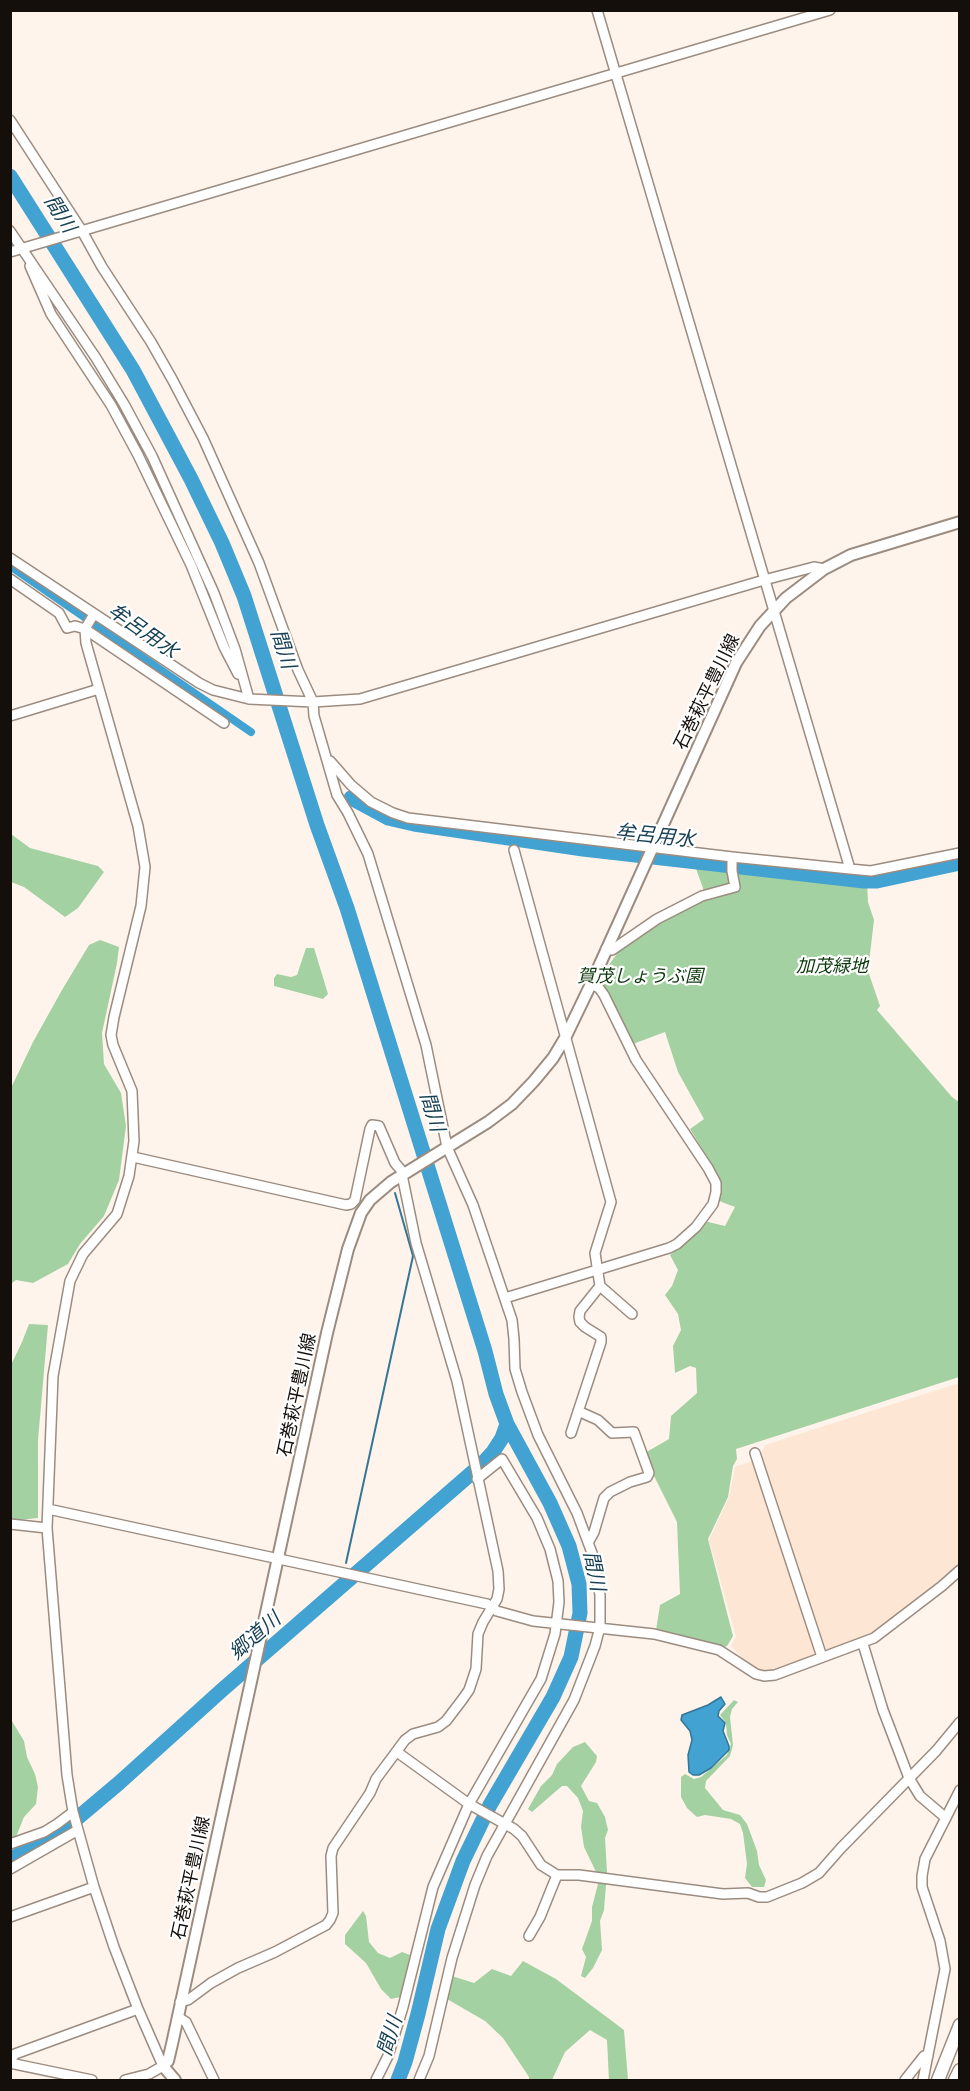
<!DOCTYPE html>
<html>
<head>
<meta charset="utf-8">
<style>
  body { margin:0 }
  #map { position:relative; width:970px; height:2091px; overflow:hidden; background:#fef4ec; font-family:"Playfair Display",serif }
  canvas { display:block }
  .frame { position:absolute; inset:0; border:12px solid #140f0a; pointer-events:none }
</style>
</head>
<body>
<div id="map">
<canvas width="970" height="2091"></canvas>
<div class="frame"></div>
</div>
<script>
const context = document.querySelector('canvas').getContext('2d');
context.lineJoin = 'round';
function fill(path, color) { context.fillStyle = color; context.fill(path, 'evenodd'); }
const shape = rows => new Path2D(rows.map(r => 'M' + r).join(''));
function trace(path, color, width, dash) { context.strokeStyle = color; context.lineWidth = width; context.lineCap = dash ? 'butt' : 'round'; context.setLineDash(dash || []); context.stroke(path); }
function drawText(font, color, halo, rows, align = 'center') {
  context.font = font + ' "Playfair Display","Noto Sans JP",serif'; context.lineWidth = 4.5; context.setLineDash([]); context.textBaseline = 'middle'; context.strokeStyle = halo; context.fillStyle = color; for (const [text, x, y, turn = 0] of rows) {
    context.save(); context.translate(x, y); context.rotate((+turn || 0) * Math.PI / 180); context.textAlign = isNaN(turn) ? turn : align; if (halo) context.strokeText(text, 0, 0); context.fillText(text, 0, 0); context.restore();
  }
}
fill(shape([
  [959,1383,959,1564,883,1627,846,1645,832,1650,826,1649,760,1457,765,1445],
  [752,1461,815,1651,810,1660,772,1673,759,1672,749,1666,731,1646,736,1637,709,1540,729,1497,735,1467]
]), '#fde6d3');
fill(shape([
  [11,834,30,848,98,866,104,872,78,908,65,917,24,887,11,882],
  [695,866,867,882,868,902,874,920,868,971,880,1006,877,1010,952,1097,959,1102,959,1377,736,1449,737,1459,733,1466,728,1497,708,1539,733,1636,727,1646,720,1649,656,1630,660,1605,680,1594,677,1522,643,1454,669,1439,671,1416,697,1393,696,1368,690,1366,675,1373,673,1346,681,1330,678,1314,665,1295,672,1286,678,1270,670,1255,688,1239,704,1221,725,1226,735,1207,719,1201,720,1190,716,1171,690,1129,704,1119,678,1072,665,1032,633,1044,602,983,608,966,622,947,704,891],
  [100,940,119,947,117,963,102,1033,104,1064,121,1093,126,1126,119,1180,104,1216,80,1244,68,1264,33,1283,16,1280,11,1284,11,1088,33,1042,62,990,89,945],
  [306,948,314,948,328,994,323,999,274,986,274,978,277,974,291,977,297,975],
  [29,1324,48,1325,38,1440,38,1518,11,1521,11,1365,22,1342],
  [734,1700,738,1702,732,1709,730,1717,733,1745,730,1756,706,1781,705,1788,723,1810,740,1815,747,1824,757,1851,759,1865,766,1880,764,1887,752,1887,745,1878,747,1864,743,1833,740,1824,731,1819,705,1815,697,1817,687,1808,681,1797,681,1777,685,1774,694,1779,701,1777,727,1755,731,1744,727,1735,726,1723,720,1715],
  [11,1709,12,1721,24,1741,27,1757,35,1774,38,1787,36,1804,24,1817,16,1837,11,1839],
  [585,1742,597,1756,596,1762,581,1786,589,1801,597,1803,605,1817,608,1830,605,1838,607,1872,604,1910,600,1921,602,1950,593,1968,585,1978,581,1976,586,1957,582,1949,592,1921,592,1907,598,1884,597,1874,584,1847,581,1827,583,1811,578,1798,567,1786,562,1786,532,1812,528,1809,541,1786,552,1775,557,1764,573,1747],
  [363,1911,366,1916,369,1942,378,1953,390,1958,402,1952,410,1955,400,1997,391,1999,381,1989,366,1963,345,1944,345,1935],
  [523,1961,556,1979,624,2030,628,2080,609,2080,607,2040,590,2030,565,2052,552,2080,529,2080,529,2077,503,2038,485,2021,447,1999,452,1976,474,1983,492,1969,511,1976]
]), '#a4d1a1');
const water = shape([
  [721,1697,725,1704,719,1711,718,1716,725,1723,723,1731,729,1746,729,1750,711,1768,699,1775,693,1775,689,1772,688,1755,692,1740,690,1731,681,1720,682,1715,708,1705,721,1697]
]);
fill(water, '#42a2d1');
trace(water, '#347695', 1.5);
trace(shape([
  [346,1563,413,1256,395,1193]
]), '#347695', 2);
trace(shape([
  [10,566,251,732]
]), '#42a2d1', 8);
trace(shape([
  [10,176,133,370,191,479,222,543,244,596,317,825,347,908,485,1351,496,1394,507,1424,550,1503,569,1546,579,1584,580,1613,571,1657,553,1697,490,1805,463,1861,438,1929,418,2014,405,2062,398,2080],
  [351,798,388,818,414,824,583,849,864,881,877,881,960,863],
  [10,1860,68,1826,119,1783,222,1690,482,1464,493,1452,502,1438,507,1424]
]), '#42a2d1', 15);
const minor = shape([
  [597,10,850,869],
  [10,120,82,231,102,267,151,342,172,379,203,438,259,563,298,670,313,702,314,716,337,795,348,813,368,854,426,1045,447,1147,473,1205,512,1320,514,1339,515,1369,522,1392,538,1435,577,1513,592,1553,600,1595,600,1627,595,1646,574,1700,487,1856,475,1885,452,1958,429,2056,419,2080],
  [10,231,96,358,124,404,152,456,214,593,235,649,249,699],
  [10,252,830,10],
  [30,266,51,314,111,405,138,455,191,565,224,647,238,674],
  [10,558,199,683,213,690,249,699,313,702,360,699,764,580,814,567,824,569],
  [10,579,59,613,67,628,75,626,85,629,224,723],
  [94,614,85,629,86,643,138,826,145,867,141,906,114,1017,111,1035,113,1045,132,1091,134,1141,129,1176,117,1214,83,1254,70,1281,53,1376,47,1528,67,1775,73,1812,94,1887,114,1947,138,2009,163,2066,149,2074,125,2080],
  [10,716,99,689],
  [330,761,351,785,371,802,393,813,408,818,732,857,850,869,871,871,960,853],
  [514,850,611,1202,595,1253,600,1286,632,1314],
  [606,949,612,950,657,919,702,896,735,887,732,871,732,857],
  [133,1157,346,1205,351,1204,355,1200,370,1129,372,1125,379,1126,395,1163,401,1170,416,1243,457,1381,498,1571,499,1589,497,1599,483,1622,478,1634,476,1669,469,1690,462,1700,446,1721,438,1727,413,1734,405,1740,376,1779,370,1793,333,1848,331,1856,333,1913,330,1920,326,1925,275,1952,238,1968,211,1983,188,2000,180,2002],
  [505,1298,669,1248,677,1244,696,1227,713,1204,716,1192,716,1183,708,1168,636,1060,604,995,599,988,591,984],
  [578,1411,598,1420,612,1433,634,1432,649,1473,647,1477,630,1482,610,1492,604,1498,594,1532,589,1541],
  [571,1433,601,1342,601,1337,585,1327,580,1322,579,1317,580,1311,600,1286],
  [755,1453,822,1657],
  [48,1509,487,1604,497,1611,533,1621,654,1634,719,1650,756,1674,764,1676,775,1675,874,1638,942,1586,960,1570],
  [10,1524,47,1528],
  [863,1644,883,1710,909,1778,920,1796,946,1818],
  [397,1752,469,1804,514,1829,522,1836,541,1865,557,1875,579,1875,723,1894,748,1893,759,1897,767,1897,802,1883,819,1873,841,1848,936,1751,960,1722],
  [10,1844,44,1832,57,1824,73,1812],
  [10,1869,78,1830],
  [10,1917,94,1887],
  [529,1936,540,1917,557,1875],
  [178,2017,186,2022,214,2080],
  [10,2060,15,2054,138,2009],
  [10,2063,92,2080],
  [376,2080,388,2056,403,2007,433,1887,469,1804,541,1679,555,1634,559,1602,558,1581,550,1549,537,1518,502,1459,477,1479],
  [905,2080,924,2056,928,2056],
  [923,2080,945,1969,940,1941,922,1887,922,1876,925,1859,960,1790]
]);
const major = shape([
  [175,2080,163,2066,168,2061,172,2044,327,1333,348,1249,361,1213,370,1200,391,1182,488,1122,512,1104,534,1081,553,1058,565,1038,591,984,736,663,760,626,786,598,824,569,851,555,960,522]
]);
const highway = shape([
  [938,2080,960,2025],
  [955,2080,960,2070]
]);
trace(minor, '#9c8c80', 12);
trace(major, '#9c8c80', 14);
trace(highway, '#9c8c80', 15);
trace(minor, '#fff', 9);
trace(major, '#fff', 10);
trace(highway, '#fff', 12);
drawText('18px', '#140f0a', '#fff', [
  ["石巻萩平豊川線",707,692,-64],
  ["石巻萩平豊川線",297,1395,-78],
  ["石巻萩平豊川線",191,1878,-78]
]);
drawText('italic 18px', '#0c380c', '#fff', [
  ["加茂緑地",832,966],
  ["賀茂しょうぶ園",640,976]
]);
drawText('italic 20px', '#163f53', '#fff', [
  ["間川",60,214,58],
  ["牟呂用水",143,631,35],
  ["間川",283,649,72],
  ["牟呂用水",655,836,6],
  ["間川",432,1112,73],
  ["間川",594,1571,79],
  ["郷道川",255,1636,-41],
  ["間川",390,2036,-73]
]);
</script>
</body>
</html>
